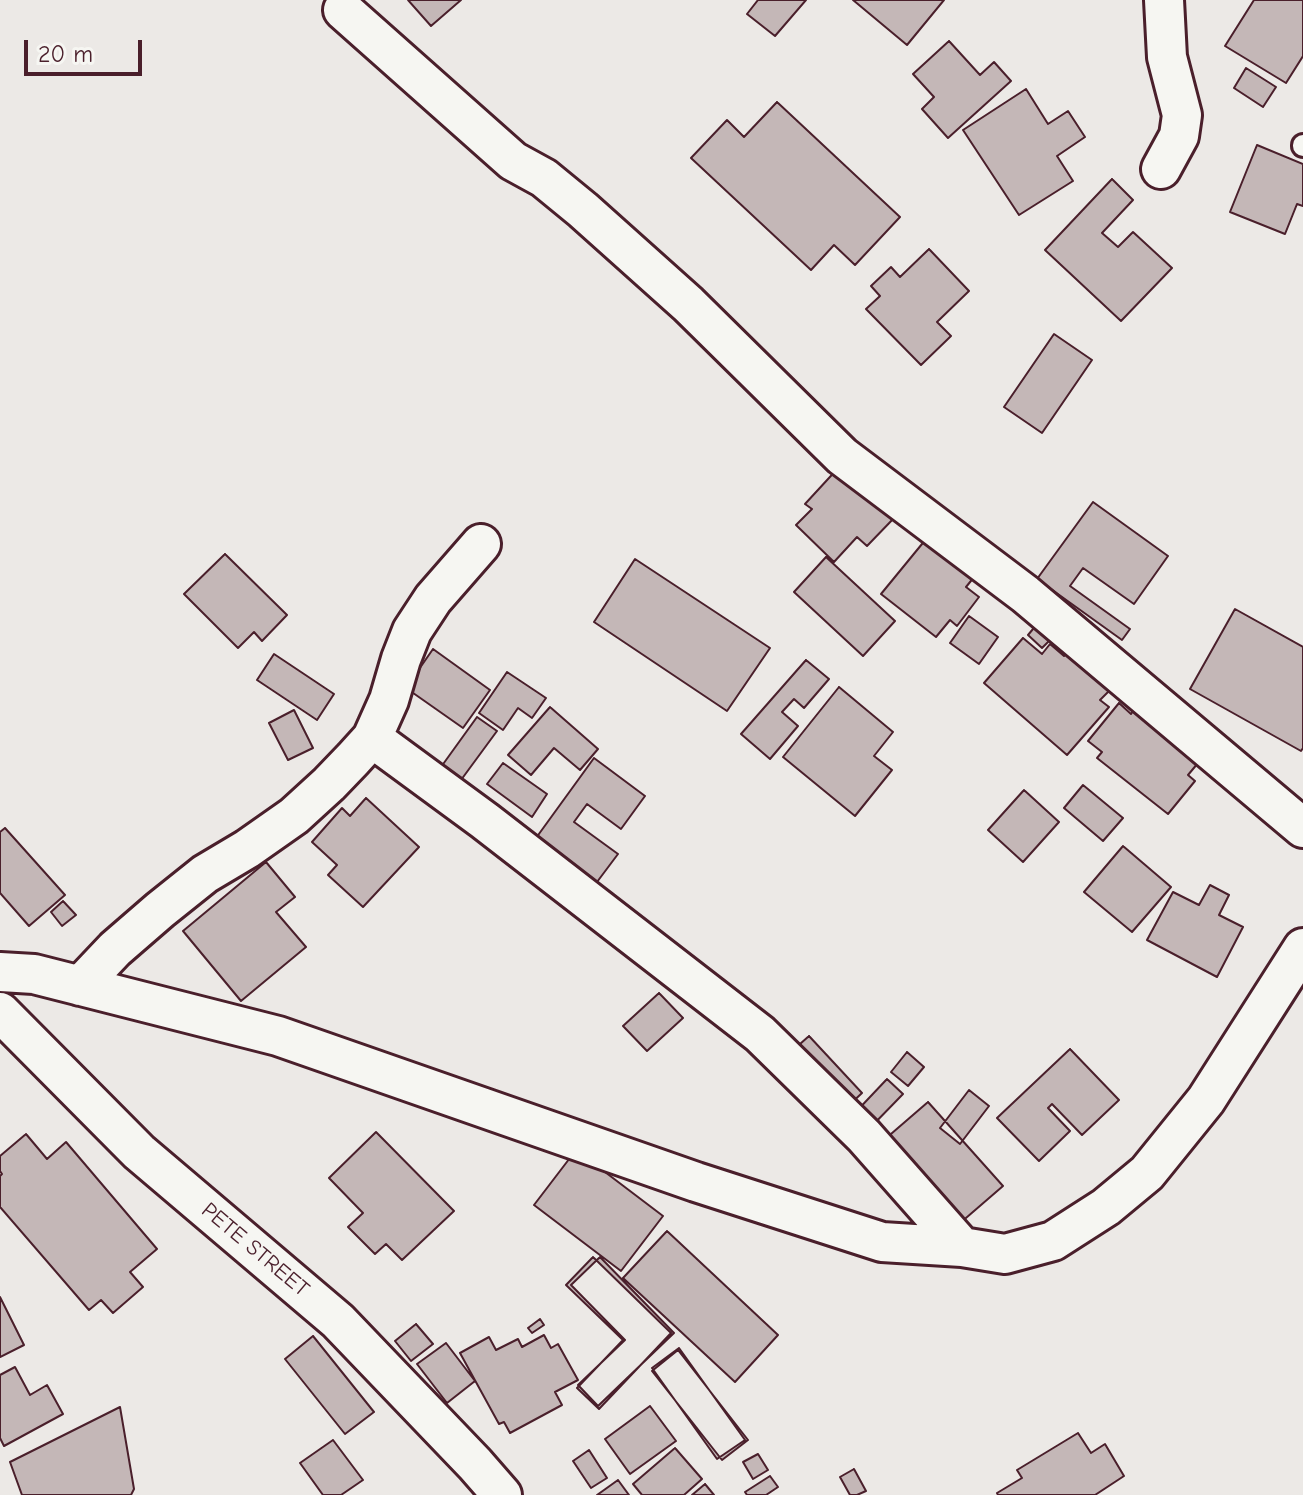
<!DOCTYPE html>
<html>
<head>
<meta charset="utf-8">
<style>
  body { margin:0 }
  #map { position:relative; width:1303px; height:1495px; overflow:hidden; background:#ece9e6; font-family:"Comic Neue",sans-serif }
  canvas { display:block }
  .scale { position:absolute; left:24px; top:40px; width:118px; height:36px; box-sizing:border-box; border:4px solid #4a1f2b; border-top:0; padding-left:10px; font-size:24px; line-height:28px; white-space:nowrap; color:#4a1f2b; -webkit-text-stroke:6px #f6f6f2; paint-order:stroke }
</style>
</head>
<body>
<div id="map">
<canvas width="1303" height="1495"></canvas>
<div class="scale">20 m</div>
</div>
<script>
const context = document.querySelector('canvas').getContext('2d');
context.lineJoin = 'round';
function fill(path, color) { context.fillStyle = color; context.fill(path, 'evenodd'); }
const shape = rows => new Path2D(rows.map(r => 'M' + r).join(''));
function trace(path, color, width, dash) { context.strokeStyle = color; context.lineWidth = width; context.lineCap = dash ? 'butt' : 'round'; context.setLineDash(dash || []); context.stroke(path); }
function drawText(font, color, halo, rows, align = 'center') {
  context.font = font + ' "Comic Neue",sans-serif'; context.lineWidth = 7; context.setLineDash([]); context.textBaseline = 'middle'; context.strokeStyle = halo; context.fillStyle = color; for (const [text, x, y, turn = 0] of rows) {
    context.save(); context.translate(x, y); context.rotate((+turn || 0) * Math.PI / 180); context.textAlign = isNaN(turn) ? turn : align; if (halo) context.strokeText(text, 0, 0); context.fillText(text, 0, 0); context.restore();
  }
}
const building = shape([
  [408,0,461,0,431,26,408,0],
  [758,0,806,0,775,36,747,14,758,0],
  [853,0,944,0,907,45,853,0],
  [1254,0,1303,0,1303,56,1286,83,1225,46,1254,0],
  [949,41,980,75,994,62,1011,81,948,138,922,109,934,97,913,74,949,41],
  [1246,68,1276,87,1263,107,1234,88,1246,68],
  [1026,89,1048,124,1068,111,1085,137,1057,156,1073,181,1019,215,963,130,1026,89],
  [777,102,900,217,855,265,834,245,811,270,691,158,727,120,744,137,777,102],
  [1257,145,1303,164,1303,206,1297,204,1285,234,1230,212,1257,145],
  [1112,179,1133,200,1102,233,1118,247,1133,232,1172,268,1121,321,1045,250,1112,179],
  [929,249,969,291,937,322,951,336,921,365,866,309,880,296,871,286,891,267,900,277,929,249],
  [1054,334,1092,360,1042,433,1004,407,1054,334],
  [840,466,895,517,867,546,857,537,834,562,796,525,812,509,805,504,840,466],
  [1093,502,1168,556,1134,604,1083,568,1070,586,1130,629,1122,640,1037,579,1093,502],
  [931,533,979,571,966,587,979,597,957,626,950,620,936,637,881,594,931,533],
  [225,554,287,615,262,641,254,632,238,648,184,594,225,554],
  [826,557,895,621,863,656,794,592,826,557],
  [635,559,770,648,727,711,594,622,635,559],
  [1235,609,1303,647,1303,748,1301,751,1190,689,1235,609],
  [969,616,998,637,979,664,950,643,969,616],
  [1038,623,1054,636,1042,648,1028,635,1038,623],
  [1023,638,1042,654,1050,644,1064,656,1073,645,1103,672,1097,680,1109,691,1100,700,1109,707,1067,755,984,683,1023,638],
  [433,649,490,690,463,728,406,688,433,649],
  [274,654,334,694,317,720,257,680,274,654],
  [806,660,829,679,804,708,794,699,782,712,798,726,770,759,741,734,806,660],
  [507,672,546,698,532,718,518,708,503,730,479,713,507,672],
  [839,687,893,732,874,756,892,770,855,816,783,757,839,687],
  [1119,703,1131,714,1139,703,1198,763,1188,775,1195,781,1168,814,1097,758,1102,752,1088,741,1119,703],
  [550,707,598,749,580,770,554,748,531,775,508,755,550,707],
  [294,710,313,748,288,760,269,723,294,710],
  [477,717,497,731,461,780,441,767,477,717],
  [594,758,645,796,621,829,587,804,574,822,618,854,597,882,536,838,594,758],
  [503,763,547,794,532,817,487,784,503,763],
  [1083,785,1123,818,1103,841,1064,808,1083,785],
  [1024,790,1059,822,1023,862,988,830,1024,790],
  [366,798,419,847,363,907,328,875,337,865,312,842,342,808,350,816,366,798],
  [5,828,65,895,29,926,0,893,0,832,5,828],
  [1123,846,1171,887,1132,932,1084,892,1123,846],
  [266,862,295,897,276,912,306,947,241,1001,183,931,266,862],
  [1210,885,1229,895,1219,915,1243,927,1217,977,1147,940,1173,892,1199,905,1210,885],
  [63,901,76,915,62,926,51,912,63,901],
  [659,993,683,1018,647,1051,623,1026,659,993],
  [809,1036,862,1093,845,1109,791,1052,809,1036],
  [1070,1049,1119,1100,1082,1135,1052,1104,1048,1108,1070,1131,1039,1161,997,1118,1070,1049],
  [907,1052,924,1067,908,1086,891,1072,907,1052],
  [887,1079,903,1094,867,1131,852,1116,887,1079],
  [969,1090,989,1106,960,1144,940,1128,969,1090],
  [928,1102,1003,1186,959,1224,884,1140,928,1102],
  [376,1132,454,1211,402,1260,386,1244,375,1254,348,1227,363,1213,329,1178,376,1132],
  [26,1134,47,1159,66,1142,157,1249,130,1272,143,1287,113,1313,101,1300,89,1310,0,1207,0,1176,2,1174,0,1171,0,1156,26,1134],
  [576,1150,663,1216,621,1271,534,1205,576,1150],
  [667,1231,778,1335,735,1382,623,1278,667,1231],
  [593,1257,671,1333,599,1409,577,1388,623,1340,566,1285,593,1257],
  [600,1257,674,1333,598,1406,578,1385,625,1340,571,1285,600,1257],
  [0,1297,24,1345,0,1357,0,1297],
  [540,1319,544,1325,532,1333,528,1328,540,1319],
  [416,1324,433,1344,411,1361,395,1341,416,1324],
  [544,1335,551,1348,558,1344,578,1380,555,1392,562,1405,510,1433,504,1422,499,1424,460,1353,489,1337,496,1350,518,1339,522,1347,544,1335],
  [313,1336,374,1412,345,1434,285,1359,313,1336],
  [446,1343,475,1381,447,1403,417,1364,446,1343],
  [679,1348,745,1440,717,1459,652,1368,679,1348],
  [678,1350,748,1440,722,1460,652,1371,678,1350],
  [15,1367,30,1395,47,1385,63,1414,4,1446,0,1438,0,1375,15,1367],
  [650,1406,676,1441,630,1474,605,1439,650,1406],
  [120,1407,134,1489,131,1495,22,1495,10,1462,120,1407],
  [1078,1433,1091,1453,1105,1444,1124,1476,1095,1495,998,1495,997,1493,1022,1478,1017,1470,1078,1433],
  [333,1440,363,1480,341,1495,323,1495,300,1463,333,1440],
  [675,1448,702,1479,684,1495,642,1495,633,1484,675,1448],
  [589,1450,607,1478,591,1488,573,1461,589,1450],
  [758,1454,768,1470,753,1479,743,1462,758,1454],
  [854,1469,866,1491,857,1495,850,1495,840,1477,854,1469],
  [770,1476,778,1487,766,1495,747,1495,745,1492,770,1476],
  [618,1480,629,1495,597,1495,618,1480],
  [705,1484,714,1495,692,1495,705,1484]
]);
fill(building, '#c4b7b7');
trace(building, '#4a1f2b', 2);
const service = shape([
  [1303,145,1303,146]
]);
const minor = shape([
  [343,10,513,161,544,178,583,210,688,304,842,456,1025,594,1303,828],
  [1161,169,1179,136,1182,115,1167,57,1164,0],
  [372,738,485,821,760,1034,864,1136,962,1247],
  [0,972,34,974,278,1036,696,1182,882,1242,962,1247,1005,1254,1053,1241,1106,1207,1147,1173,1206,1100,1303,948],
  [80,986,115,949,160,910,205,874,247,849,294,816,329,784,353,759,372,738,389,700,401,659,412,631,433,599,481,544],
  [0,1012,139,1152,338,1321,475,1464,502,1495]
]);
trace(service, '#4a1f2b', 26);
trace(minor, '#4a1f2b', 44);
trace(service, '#f6f6f2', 20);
trace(minor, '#f6f6f2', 38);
drawText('22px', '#4a1f2b', '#f6f6f2', [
  ["PETE STREET",255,1250,40]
]);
</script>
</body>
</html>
